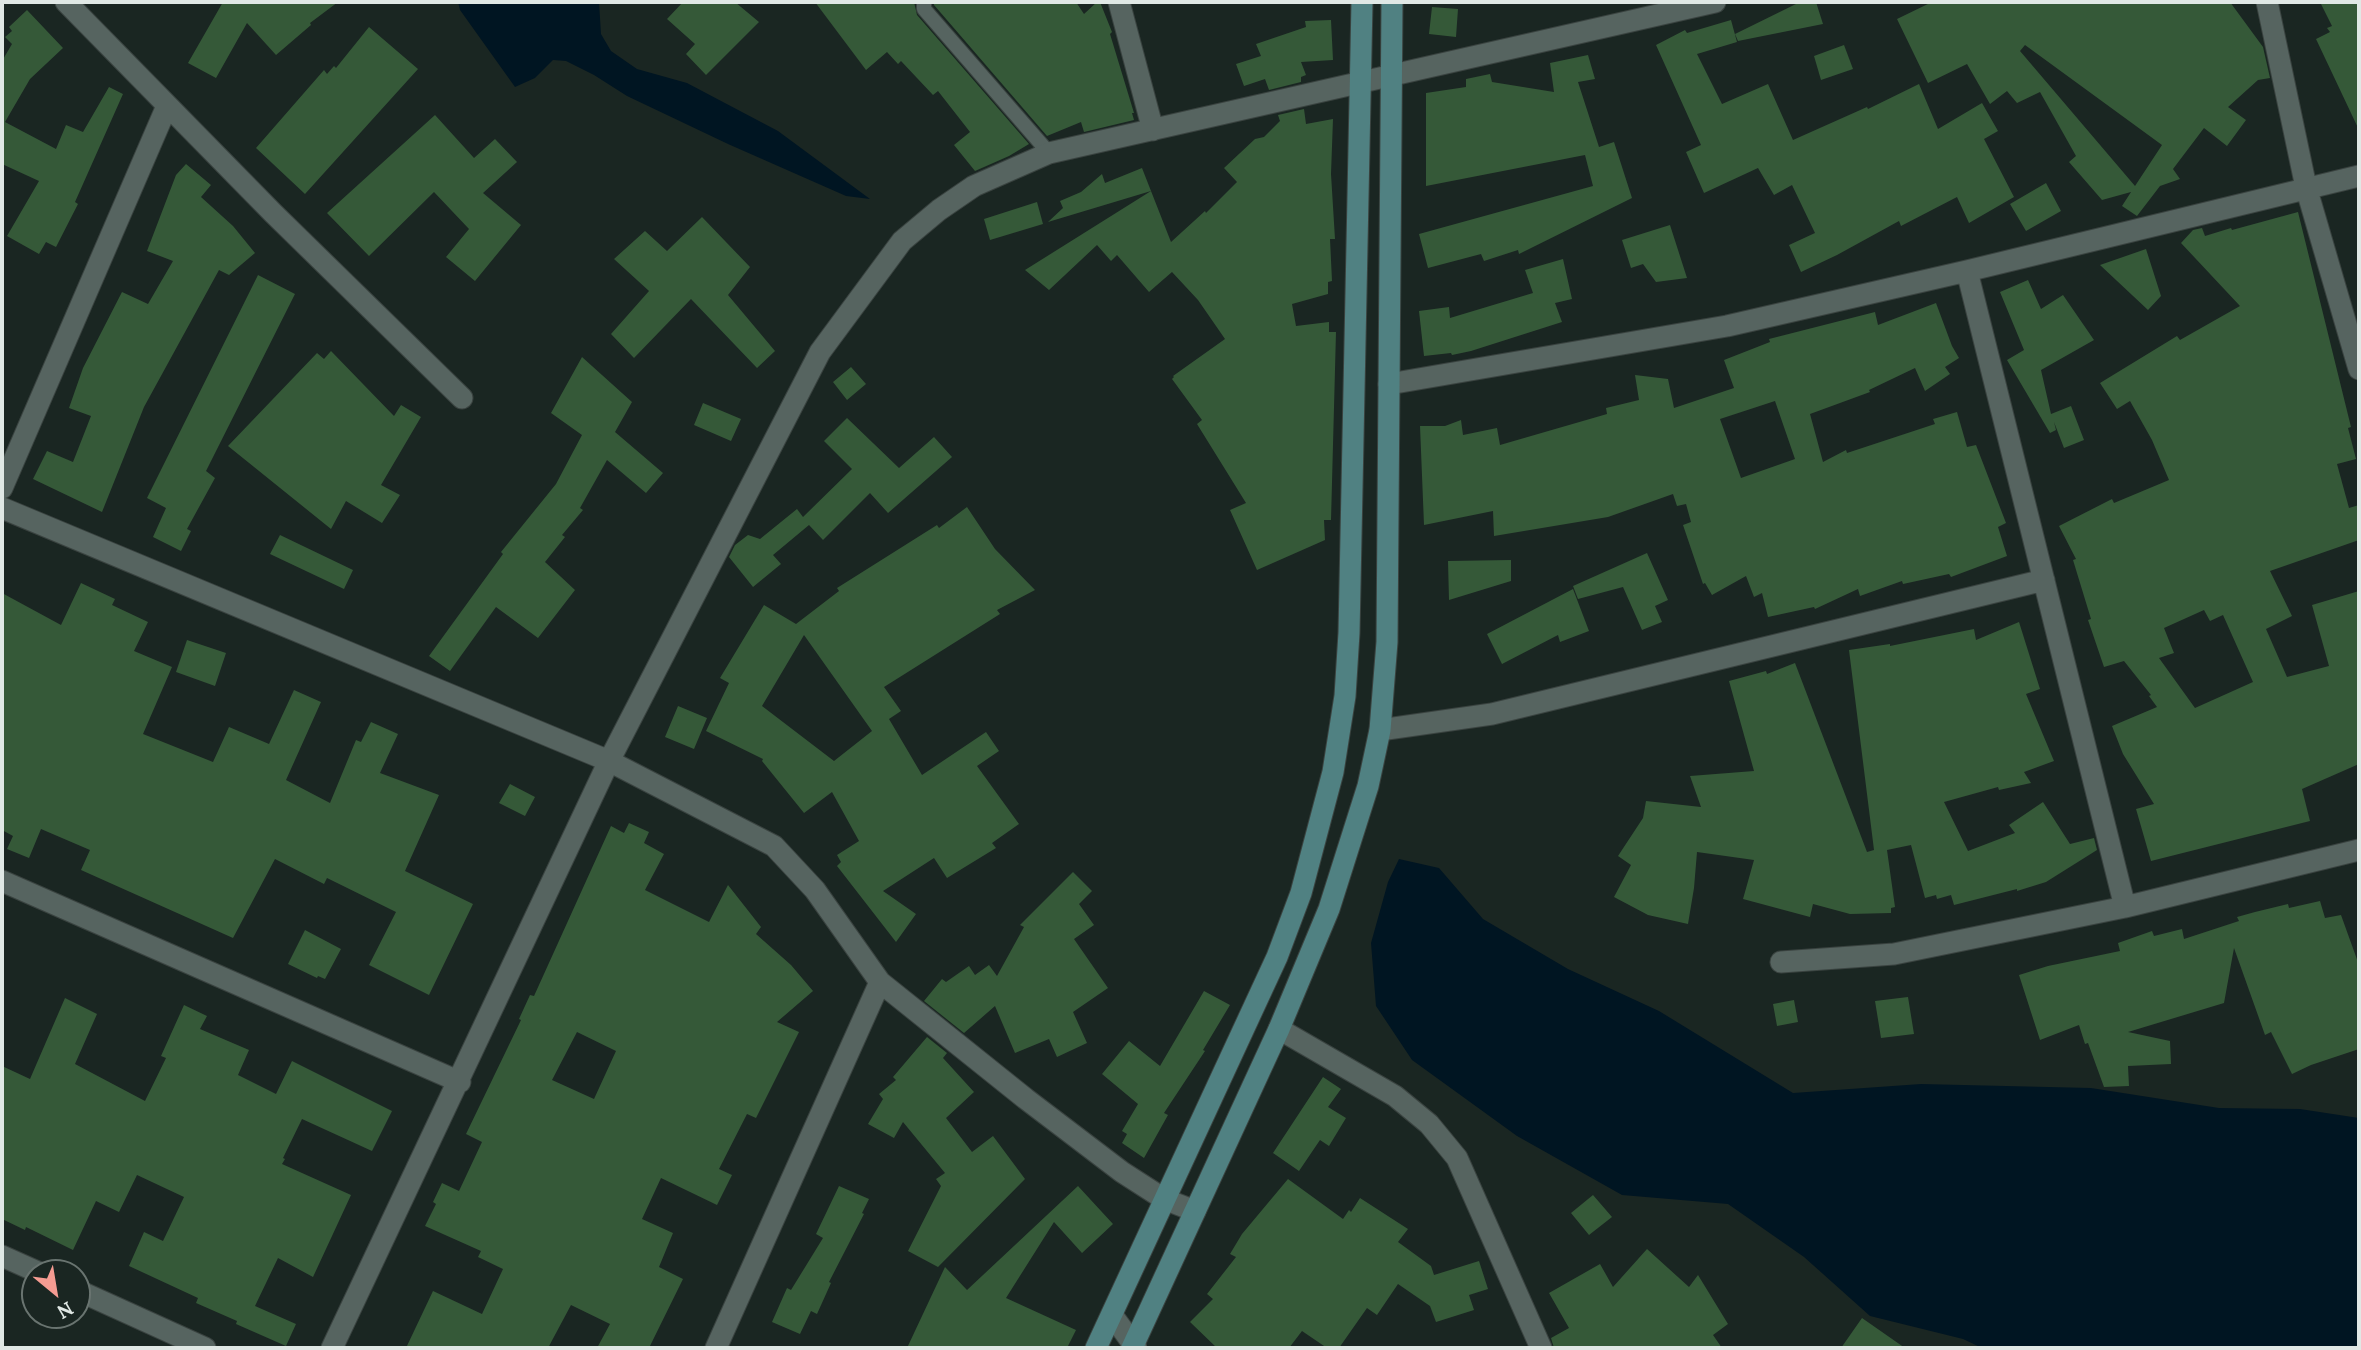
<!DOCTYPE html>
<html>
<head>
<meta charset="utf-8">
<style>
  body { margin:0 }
  #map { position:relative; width:2361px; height:1350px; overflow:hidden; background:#1a2622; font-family:Lora,serif }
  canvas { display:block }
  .frame { position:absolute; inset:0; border:4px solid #e0e8e5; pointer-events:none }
  .north { position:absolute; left:21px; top:1259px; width:70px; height:70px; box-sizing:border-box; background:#1a2622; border:2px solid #697470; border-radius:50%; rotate:150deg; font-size:19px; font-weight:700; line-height:28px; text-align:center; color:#e0e8e5 }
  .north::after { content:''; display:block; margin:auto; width:24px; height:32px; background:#f59c92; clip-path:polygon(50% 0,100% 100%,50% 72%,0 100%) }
</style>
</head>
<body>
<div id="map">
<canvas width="2361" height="1350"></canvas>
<div class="frame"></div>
<div class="north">N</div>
</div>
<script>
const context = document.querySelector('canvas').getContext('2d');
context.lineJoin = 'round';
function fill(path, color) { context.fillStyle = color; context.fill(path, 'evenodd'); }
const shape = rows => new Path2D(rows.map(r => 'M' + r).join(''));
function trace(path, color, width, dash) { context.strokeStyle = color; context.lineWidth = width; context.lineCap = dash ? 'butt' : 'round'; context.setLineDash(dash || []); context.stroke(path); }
fill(shape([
  [458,2,599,2,601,34,611,51,637,69,687,83,778,131,870,199,846,196,728,144,627,96,594,75,566,61,553,60,535,78,515,87,460,10],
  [1399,859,1439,868,1483,919,1568,969,1659,1011,1793,1093,1921,1084,2091,1088,2219,1108,2300,1109,2359,1118,2359,1348,1982,1348,1963,1339,1870,1316,1804,1257,1728,1204,1622,1195,1517,1136,1412,1060,1376,1006,1371,943,1388,882]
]), '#001522');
fill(shape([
  [223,2,338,2,310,23,311,25,276,55,247,23,216,78,188,63],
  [683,2,735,2,759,22,706,75,686,54,695,44,667,19],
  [815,2,914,2,917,15,1029,144,1009,156,975,171,954,145,970,132,938,91,933,95,901,61,898,64,887,52,866,70],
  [934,2,1076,2,1084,14,1097,2,1100,2,1112,32,1110,34,1134,113,1132,113,1134,120,1084,132,1081,122,1047,136,934,5],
  [1800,2,1816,2,1823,24,1738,41,1735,34],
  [1932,2,2230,2,2263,47,2270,78,2258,80,2228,107,2246,120,2227,146,2204,128,2173,169,2180,179,2160,186,2137,216,2122,206,2131,192,2102,200,2069,162,2076,156,2040,92,2017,103,2007,91,1990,104,1967,64,1928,83,1897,19],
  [2025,45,2162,145,2135,186,2020,51],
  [2320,2,2359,2,2359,130,2316,39,2330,32,2327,28,2332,26],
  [1432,7,1458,9,1456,37,1429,34],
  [27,10,63,48,30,79,5,122,56,149,66,125,83,132,109,87,123,94,75,202,78,204,56,247,46,242,39,254,7,236,39,181,2,164,2,61,12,44,5,37,12,31,9,27],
  [1331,20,1333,60,1301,62,1306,75,1301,77,1301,82,1269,90,1265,79,1244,86,1236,64,1261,56,1256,44,1306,27,1305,21],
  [1731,20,1737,42,1697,54,1722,104,1768,84,1793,140,1867,107,1868,109,1919,84,1938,129,1982,103,1998,131,1984,139,2014,197,1969,223,1957,197,1901,226,1899,221,1837,255,1801,272,1789,245,1815,233,1792,185,1774,195,1758,168,1704,193,1686,152,1701,145,1656,45,1685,30,1687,33],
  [369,27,418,69,305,194,256,148,324,70,327,74,334,66,336,68],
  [1844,45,1853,69,1821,80,1814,56],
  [1588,55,1595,79,1578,82,1599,147,1614,142,1632,198,1519,254,1518,250,1484,261,1481,254,1428,268,1419,234,1593,186,1585,155,1426,186,1426,93,1466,87,1466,79,1490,74,1492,82,1554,92,1550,63],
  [1304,109,1306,124,1333,119,1331,174,1335,239,1330,239,1332,281,1328,282,1328,294,1292,304,1296,326,1329,322,1329,332,1336,332,1331,520,1324,520,1325,540,1257,570,1230,510,1246,503,1197,424,1202,420,1172,379,1174,377,1173,376,1225,339,1198,300,1172,272,1149,292,1117,255,1111,261,1097,245,1049,290,1025,270,1151,191,1171,242,1205,211,1206,213,1237,182,1224,168,1255,139,1264,137,1280,121,1278,115],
  [435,115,474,158,495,139,517,162,483,193,521,225,475,281,446,257,469,229,434,192,369,256,327,213],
  [186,164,211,185,201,197,233,226,255,253,229,275,219,270,144,407,102,512,33,479,47,451,73,462,91,416,69,408,83,368,122,292,148,304,173,261,147,251,176,175],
  [1142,168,1151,191,1048,222,1063,208,1060,201,1081,192,1102,174,1105,183],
  [2046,183,2061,211,2026,231,2010,204],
  [1037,202,1043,224,990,240,984,219],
  [2298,212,2351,427,2348,428,2356,459,2337,464,2349,508,2359,505,2359,540,2270,571,2292,616,2266,629,2287,677,2329,666,2312,605,2359,591,2359,764,2302,789,2310,821,2151,861,2136,809,2154,804,2123,754,2112,726,2157,707,2149,696,2151,695,2124,661,2104,667,2088,620,2091,619,2073,560,2076,559,2059,526,2112,499,2114,503,2169,480,2152,440,2130,401,2117,409,2100,383,2177,336,2180,340,2240,306,2181,243,2193,230,2202,228,2205,236,2231,228,2232,230],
  [2204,610,2210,621,2223,615,2253,682,2195,708,2159,658,2174,653,2164,628],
  [702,217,750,267,728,295,775,351,757,368,691,299,634,358,611,334,649,291,614,259,645,231,667,251],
  [1670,225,1687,278,1656,282,1643,264,1631,268,1622,240],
  [2146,249,2161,296,2148,310,2100,265],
  [1563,259,1572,299,1555,303,1562,322,1471,351,1452,355,1451,353,1424,356,1419,311,1449,307,1450,318,1533,293,1525,270],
  [258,275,295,294,206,471,215,478,187,529,191,531,181,551,153,537,166,508,147,498],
  [2028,280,2041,309,2063,295,2094,340,2041,370,2051,414,2071,406,2084,440,2064,448,2054,422,2056,430,2050,433,2007,360,2024,350,2000,292],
  [1936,303,1952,346,1959,358,1945,367,1950,374,1925,391,1915,368,1869,390,1870,392,1810,414,1823,462,1846,450,1847,453,1935,424,1933,419,1957,412,1967,447,1976,445,2006,523,1998,527,2007,556,1951,577,1949,574,1903,584,1902,581,1860,596,1858,589,1815,609,1814,607,1768,617,1762,593,1754,597,1746,576,1712,595,1705,583,1703,584,1683,525,1691,522,1686,504,1677,506,1673,494,1608,517,1494,536,1493,511,1424,525,1420,426,1445,426,1461,420,1463,435,1497,428,1500,445,1607,414,1606,408,1639,400,1635,375,1668,379,1674,408,1734,388,1724,360,1770,342,1769,339,1875,312,1878,325],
  [1775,401,1795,459,1741,478,1720,419],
  [331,351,394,416,401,405,421,417,381,485,400,495,382,523,346,501,331,529,228,446,317,353,324,359],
  [582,357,632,402,615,432,663,473,646,493,607,460,580,508,583,510,562,535,565,537,545,562,575,590,538,638,496,607,450,671,429,656,503,554,501,552,556,484,582,435,551,413],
  [851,367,866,384,847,400,833,382],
  [703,403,741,419,731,441,694,425],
  [847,418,899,468,934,437,952,457,888,513,870,493,823,540,809,525,773,555,781,564,753,587,729,557,735,545,748,535,760,539,797,509,803,517,852,469,824,441],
  [967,507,995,549,1035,590,997,610,1000,614,884,687,901,711,889,719,922,775,986,732,999,751,977,766,1019,824,992,843,996,848,947,878,934,858,883,891,916,914,896,942,837,866,841,862,837,855,859,841,832,792,804,813,762,761,763,759,706,731,729,683,720,678,764,605,796,624,839,591,837,588,937,525,939,528],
  [804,635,872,731,834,761,762,706],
  [280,535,353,570,344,589,270,554],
  [1647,553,1668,600,1655,606,1662,622,1642,630,1623,587,1578,599,1573,586],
  [1511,560,1511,581,1449,600,1448,561],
  [81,583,115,599,112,605,148,622,134,651,172,667,143,734,213,762,229,727,269,744,294,690,321,702,286,780,330,803,356,740,361,742,371,722,398,734,380,773,439,795,405,871,473,904,429,995,369,965,396,912,327,878,324,884,275,859,233,938,81,870,90,850,41,829,29,858,7,849,13,836,2,830,2,593,61,625],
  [1573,589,1589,631,1560,642,1558,635,1502,664,1487,634],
  [2019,622,2040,689,2026,694,2054,761,2024,772,2031,783,1999,790,1998,787,1944,802,1968,851,2015,833,2009,825,2043,802,2070,844,2094,838,2097,850,2046,882,2017,891,2017,889,1954,905,1951,895,1937,899,1936,895,1925,898,1911,845,1887,850,1895,907,1891,908,1891,913,1850,914,1813,904,1810,917,1743,899,1754,860,1697,852,1694,888,1688,924,1648,915,1614,897,1631,865,1618,856,1643,818,1646,801,1701,807,1690,776,1754,771,1729,681,1766,671,1767,674,1795,663,1867,852,1874,850,1849,650,1890,644,1890,646,1974,629,1976,640],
  [187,640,226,653,215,686,176,672],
  [678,706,707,718,694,749,665,737],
  [510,784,535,797,525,816,499,803],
  [629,823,649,832,644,843,664,854,645,890,709,922,728,885,761,927,756,934,791,965,813,991,777,1022,799,1032,756,1118,747,1114,719,1169,732,1175,717,1205,661,1178,642,1219,673,1233,659,1267,683,1279,649,1348,597,1348,610,1324,571,1305,548,1348,406,1348,433,1291,482,1314,503,1269,478,1257,481,1251,425,1226,436,1204,433,1202,442,1183,459,1191,482,1142,466,1134,521,1020,519,1019,530,995,534,996,611,826,624,833],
  [577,1032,616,1051,594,1099,552,1080],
  [1073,872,1092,891,1079,904,1094,925,1074,939,1108,988,1073,1012,1087,1043,1057,1057,1049,1039,1015,1053,995,1006,964,1033,924,1001,942,979,946,982,969,966,975,975,989,965,997,976,1024,927,1020,925],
  [2320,901,2325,918,2341,915,2359,965,2359,1049,2311,1065,2292,1074,2271,1032,2265,1035,2234,948,2224,1003,2128,1032,2170,1041,2171,1064,2128,1066,2129,1086,2104,1087,2088,1043,2085,1044,2079,1025,2040,1040,2019,975,2048,966,2120,951,2118,943,2152,931,2154,936,2182,929,2184,939,2239,921,2237,917,2255,912,2288,904,2289,908],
  [305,930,341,949,325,979,318,976,317,978,288,964],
  [1204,991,1230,1005,1203,1050,1205,1051,1164,1113,1168,1115,1144,1158,1122,1143,1127,1134,1122,1131,1138,1104,1102,1074,1129,1041,1160,1066],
  [1908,997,1914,1034,1881,1038,1875,1001],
  [65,998,97,1014,75,1064,145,1101,166,1058,161,1056,184,1005,207,1016,200,1029,249,1050,238,1075,276,1094,292,1061,392,1111,372,1151,302,1119,283,1158,285,1159,282,1164,351,1195,313,1277,278,1258,255,1306,296,1324,286,1346,236,1324,237,1321,196,1303,198,1298,129,1266,144,1232,163,1241,184,1197,137,1175,119,1212,96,1201,73,1250,26,1227,25,1230,2,1219,2,1066,30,1079],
  [1794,1000,1798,1022,1777,1026,1773,1004],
  [927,1037,947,1053,943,1058,974,1092,946,1118,972,1152,993,1136,1025,1179,938,1267,908,1251,941,1186,936,1179,945,1173,903,1122,894,1138,868,1124,883,1099,879,1094,896,1080,893,1077],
  [1323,1077,1341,1089,1328,1107,1346,1118,1329,1146,1320,1140,1299,1171,1273,1153],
  [1288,1179,1343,1219,1349,1210,1351,1212,1360,1198,1408,1229,1398,1242,1431,1266,1434,1275,1479,1261,1488,1289,1469,1295,1474,1310,1436,1322,1430,1306,1398,1284,1377,1315,1367,1308,1339,1348,1327,1348,1302,1331,1289,1348,1217,1348,1190,1322,1213,1299,1207,1294,1236,1257,1230,1254,1242,1234],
  [839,1186,869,1199,862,1213,864,1214,829,1282,831,1283,817,1314,811,1311,800,1334,772,1322,787,1288,791,1290,823,1238,816,1234],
  [1078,1186,1113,1224,1082,1253,1054,1222,1006,1298,1076,1330,1067,1348,907,1348,945,1267,967,1290],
  [1593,1195,1612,1217,1589,1235,1571,1213],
  [1647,1249,1689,1287,1698,1275,1728,1324,1713,1335,1722,1348,1554,1348,1551,1338,1569,1328,1549,1293,1600,1264,1613,1287],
  [1862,1318,1905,1348,1841,1348]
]), '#355938');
const lane = shape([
  [924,2,924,9,1049,153]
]);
const street = shape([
  [66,2,273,213,462,398],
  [1119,2,1153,130],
  [2267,2,2306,187,2359,369],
  [1967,271,2125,907],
  [1389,384,1727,326,1967,271,2359,176],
  [2,488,167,106],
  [2,508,609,761,774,846,815,890,880,982,1026,1099,1122,1172,1164,1199,1195,1211],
  [1380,730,1492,714,2044,580],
  [2,881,460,1082],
  [1781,962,1894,954,2125,907,2359,850],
  [1279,1029,1395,1096,1429,1124,1457,1158,1541,1348],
  [2,1256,40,1273],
  [77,1290,205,1348],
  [1112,1315,1136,1348],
  [332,1348,609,761,820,352,902,241,939,210,974,186,1049,153,1715,2],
  [716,1348,880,982]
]);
const secondary = shape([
  [1096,1348,1277,957,1301,893,1333,772,1345,696,1349,633,1362,2],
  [1132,1348,1279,1029,1329,909,1368,786,1380,730,1387,642,1392,2]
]);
trace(lane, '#3a4340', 16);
trace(street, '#3a4340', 23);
trace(secondary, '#3a4340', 23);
trace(lane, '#566460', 14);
trace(street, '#566460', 21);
trace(secondary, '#508182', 21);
</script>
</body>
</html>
